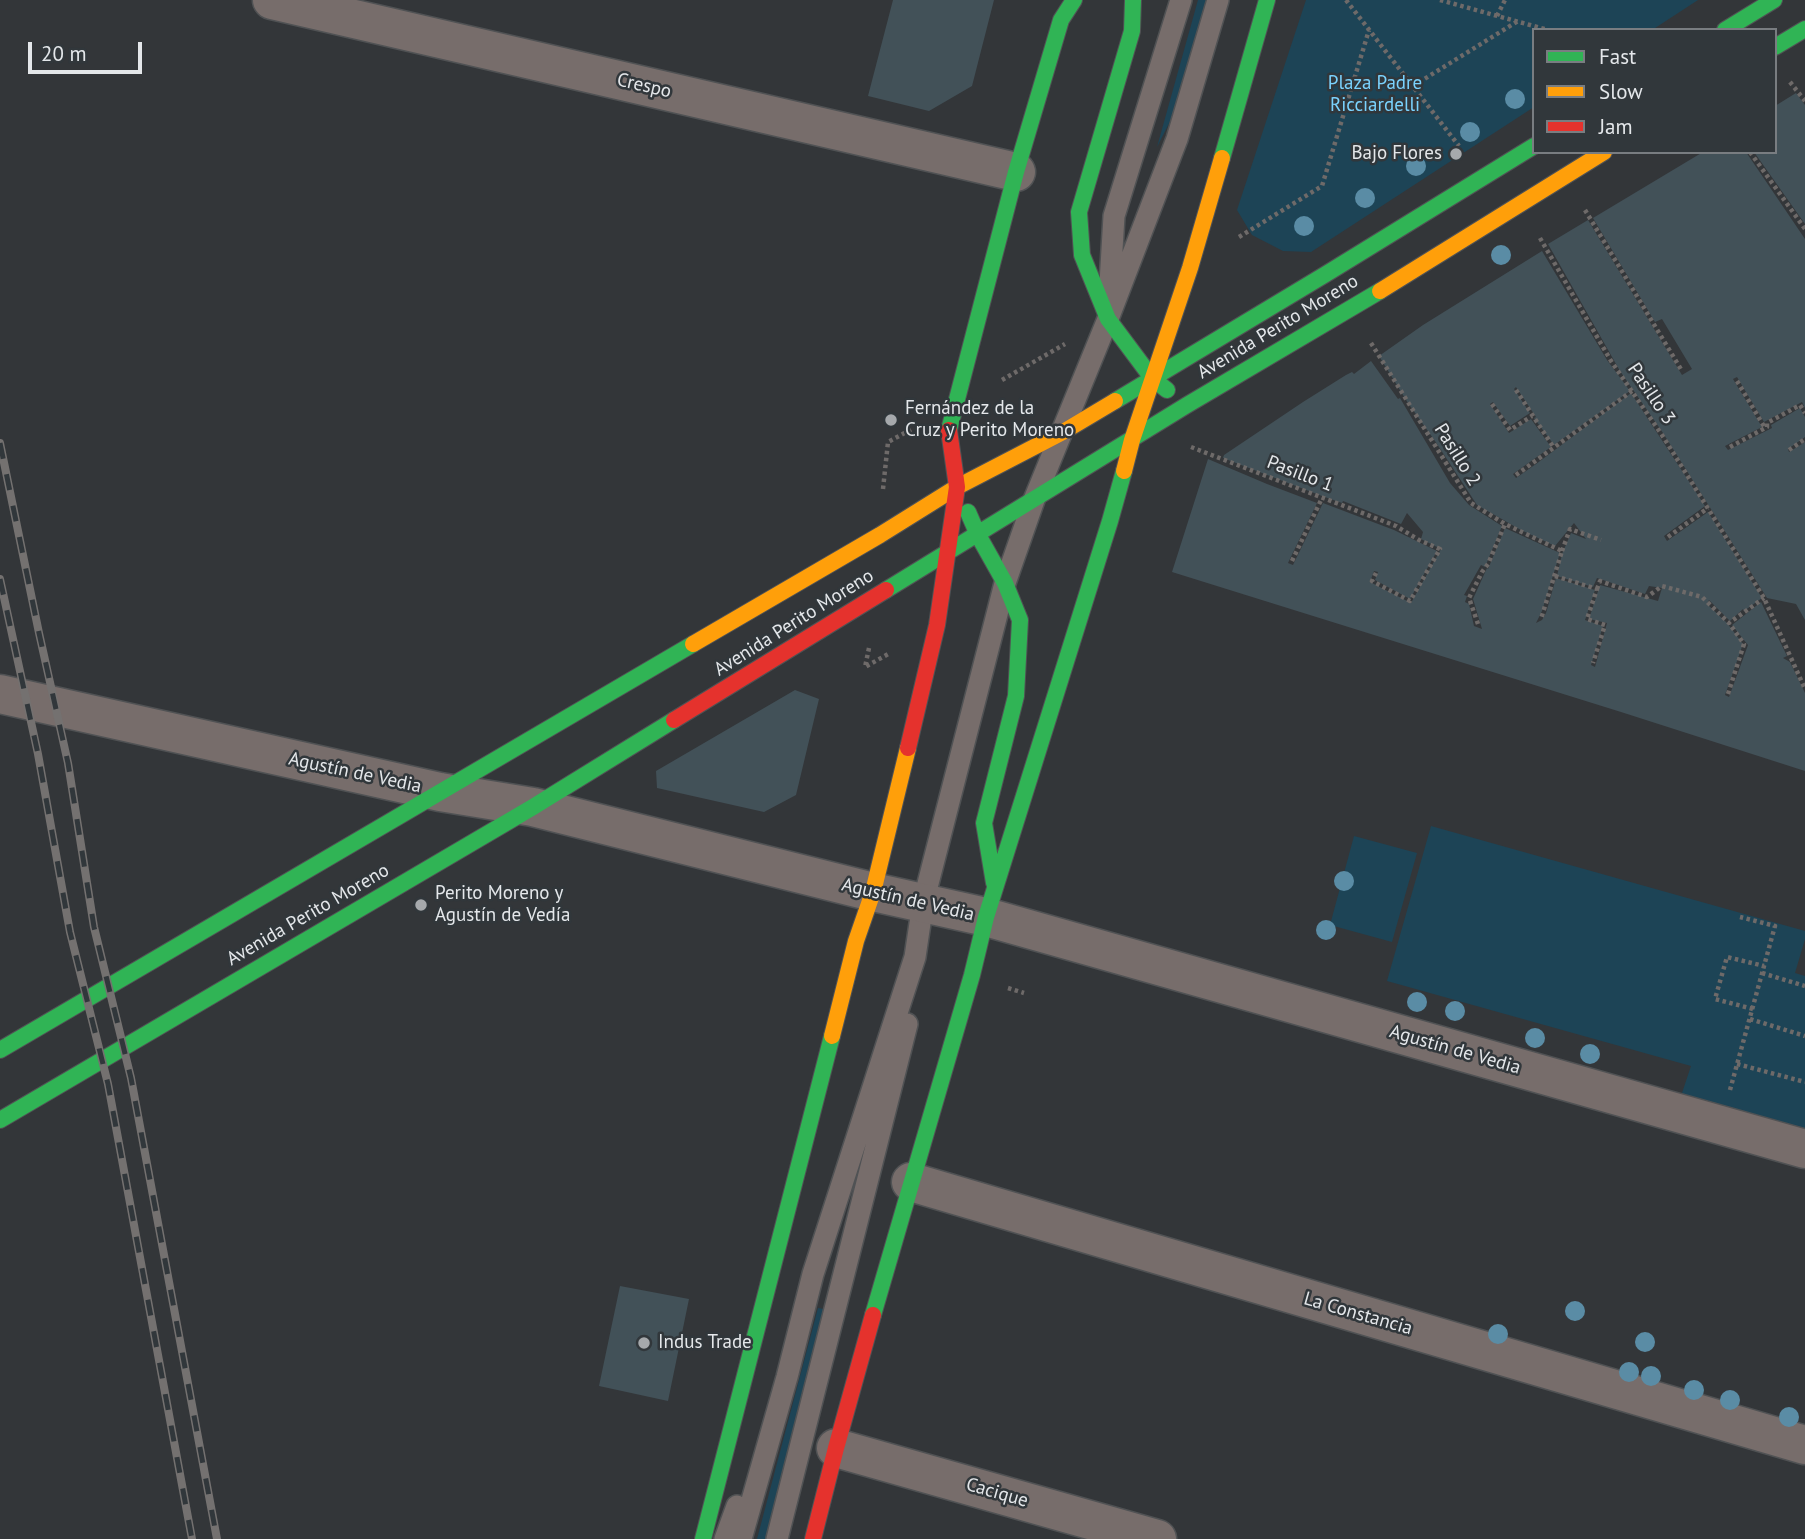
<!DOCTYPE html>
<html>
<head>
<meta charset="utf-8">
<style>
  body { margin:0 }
  #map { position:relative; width:1805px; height:1539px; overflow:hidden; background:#333639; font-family:"PT Sans",sans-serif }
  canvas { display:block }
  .legend { position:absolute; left:1532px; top:28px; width:245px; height:126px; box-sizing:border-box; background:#31373b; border:2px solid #797d81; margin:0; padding:9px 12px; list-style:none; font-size:21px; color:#e4e7ea }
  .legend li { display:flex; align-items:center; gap:14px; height:35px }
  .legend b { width:35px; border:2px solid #797d81 }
  .scale { position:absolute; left:28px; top:42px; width:114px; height:32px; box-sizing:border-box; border:4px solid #e4e7ea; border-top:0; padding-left:9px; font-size:21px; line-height:24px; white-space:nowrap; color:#e4e7ea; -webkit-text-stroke:5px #31373b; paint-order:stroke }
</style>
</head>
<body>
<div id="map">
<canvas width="1805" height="1539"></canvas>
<ul class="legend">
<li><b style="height:9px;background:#30b455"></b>Fast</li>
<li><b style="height:9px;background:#ff9f0a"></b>Slow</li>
<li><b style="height:9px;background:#e5322d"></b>Jam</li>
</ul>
<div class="scale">20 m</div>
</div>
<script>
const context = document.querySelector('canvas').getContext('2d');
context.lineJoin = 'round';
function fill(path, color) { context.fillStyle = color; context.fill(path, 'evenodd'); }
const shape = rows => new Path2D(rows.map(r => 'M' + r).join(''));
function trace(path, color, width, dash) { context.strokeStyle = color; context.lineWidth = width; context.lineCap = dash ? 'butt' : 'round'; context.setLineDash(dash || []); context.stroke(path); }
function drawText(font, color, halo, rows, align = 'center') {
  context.font = font + ' "PT Sans",sans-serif'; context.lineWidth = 5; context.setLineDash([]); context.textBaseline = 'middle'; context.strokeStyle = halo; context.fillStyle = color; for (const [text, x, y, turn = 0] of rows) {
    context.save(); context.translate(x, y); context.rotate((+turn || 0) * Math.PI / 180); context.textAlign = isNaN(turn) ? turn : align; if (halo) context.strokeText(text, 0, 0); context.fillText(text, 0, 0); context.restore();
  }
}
fill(shape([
  [1198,0,1210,0,1180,102,1157,147],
  [1306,0,1698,0,1652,30,1534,30,1534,107,1311,252,1283,251,1252,235,1237,210],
  [1431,826,1805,931,1805,939,1795,973,1805,976,1805,1132,1681,1096,1691,1066,1387,981],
  [1354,836,1417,853,1392,942,1330,925],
  [818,1308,829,1310,767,1539,757,1539]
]), '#1d4456');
fill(shape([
  [893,0,994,0,972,86,929,111,868,96],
  [1796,93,1805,105,1805,224,1754,152,1775,152,1775,106],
  [1703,152,1746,152,1805,239,1805,408,1802,402,1764,422,1737,377,1733,379,1762,427,1725,446,1728,450,1772,428,1771,425,1800,408,1805,417,1805,437,1788,449,1789,452,1805,442,1805,620,1796,604,1767,598,1663,433,1620,371,1548,244,1588,220,1682,375,1692,369,1662,319,1655,322,1593,218],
  [1542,251,1607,360,1630,391,1554,445,1534,418,1536,417,1516,387,1514,389,1530,413,1510,426,1493,402,1490,404,1509,433,1531,419,1551,447,1513,474,1516,478,1536,464,1631,393,1705,506,1664,536,1667,541,1708,512,1762,598,1744,611,1743,609,1730,621,1709,600,1707,604,1727,623,1743,644,1725,695,1729,697,1748,645,1732,625,1761,602,1787,656,1783,658,1790,662,1805,693,1805,771,1621,712,1172,572,1208,459,1267,484,1317,503,1288,563,1293,565,1323,503,1394,530,1437,551,1410,599,1375,580,1378,572,1374,571,1370,582,1411,603,1441,549,1421,539,1423,532,1407,513,1401,524,1343,501,1342,503,1322,496,1223,458,1224,455,1303,402,1346,375,1352,372,1354,374,1371,361,1398,399,1400,398,1450,483,1469,505,1502,526,1485,567,1481,565,1464,595,1467,596,1465,602,1469,604,1474,626,1482,629,1473,599,1487,568,1488,569,1505,528,1560,553,1542,611,1536,623,1542,620,1546,613,1556,578,1595,590,1585,620,1603,626,1591,665,1595,667,1607,623,1589,619,1600,585,1658,601,1662,588,1649,586,1645,594,1597,578,1593,587,1557,576,1562,554,1571,533,1586,539,1574,523,1555,546,1521,530,1477,505,1435,441,1408,403,1379,356,1423,325],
  [795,690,819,699,796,795,764,812,657,788,656,771],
  [620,1286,689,1299,668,1401,599,1386]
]), '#425158');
const lane = shape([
  [1109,300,1114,216,1181,0],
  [725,1539,737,1506],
  [741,1539,787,1377,813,1274,915,957,923,903,1005,583,1034,500,1108,319,1177,139,1218,0],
  [777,1539,907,1024]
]);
const street = shape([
  [272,0,1016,172],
  [0,694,440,792,533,807,873,892,986,917,1805,1149],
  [911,1182,1805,1445],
  [836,1448,1157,1539]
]);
const fast = shape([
  [1133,0,1132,31,1079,212,1082,255,1108,319,1152,378,1167,390],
  [1725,30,1774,0],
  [1775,47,1805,29],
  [1222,158,1267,0],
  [1115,401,1326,274,1534,146],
  [949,430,1016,172,1061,20,1074,0],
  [968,512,978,535,1005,583,1020,620,1016,696,984,823,994,883],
  [886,590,1187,405,1380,291],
  [0,1050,693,644],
  [0,1120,533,807,674,720],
  [873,1315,972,975,986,917,1110,521,1124,471],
  [703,1539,832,1036]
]);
const slow = shape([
  [1380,291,1604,152],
  [1124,471,1132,440,1190,268,1222,158],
  [693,644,880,535,957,487,1063,432,1115,401],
  [832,1036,856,941,873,892,908,748]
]);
const jam = shape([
  [674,720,886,590],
  [908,748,937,625,957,487,949,430],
  [813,1539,836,1448,873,1315]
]);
trace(lane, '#505254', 24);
trace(street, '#505254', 41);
trace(fast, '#505254', 18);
trace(slow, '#505254', 18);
trace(jam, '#505254', 18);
trace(shape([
  [1346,0,1459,146],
  [1440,0,1548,30],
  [1497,16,1505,0],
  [1790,82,1805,101],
  [1413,86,1518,21],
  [1750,152,1805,229],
  [1585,210,1682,371],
  [1239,237,1322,186,1369,30],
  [1540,238,1611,361,1662,435,1764,598,1805,689],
  [1371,343,1471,503,1505,524,1562,551,1541,619],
  [1002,380,1065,344],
  [1737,381,1765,428],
  [1516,390,1554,448],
  [1492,404,1510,430,1532,416],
  [1191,447,1396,526,1419,540,1440,549,1410,601,1372,581,1376,573],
  [1730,447,1767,427,1767,423,1800,405,1805,413],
  [1789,450,1805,439],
  [1516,475,1632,391],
  [883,489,888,442,912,429],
  [1668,537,1708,508],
  [1562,551,1570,529,1601,540],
  [1292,561,1322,498],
  [1555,576,1597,589,1587,619,1605,625,1593,663],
  [1597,589,1600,581,1647,597,1662,586,1702,597,1729,623,1764,598],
  [1478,624,1469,598,1482,572,1488,564,1505,524],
  [869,648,865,667,890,653],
  [1728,694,1744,644,1729,623],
  [1762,973,1805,986],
  [1008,988,1024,993],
  [1753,1009,1715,999,1727,957,1764,966],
  [1750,1019,1805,1036],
  [1737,1064,1805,1082],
  [1730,1090,1775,926,1740,917]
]), '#6e6a69', 4.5, [3.5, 3.5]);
trace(lane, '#776d6b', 21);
trace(street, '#776d6b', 38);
trace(fast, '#30b455', 16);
trace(slow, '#ff9f0a', 16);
trace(jam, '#e5322d', 16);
const rail = shape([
  [0,443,39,633,68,763,94,927,131,1078,217,1539],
  [0,579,38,754,70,932,108,1084,192,1539]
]);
trace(rail, '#747170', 8);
trace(rail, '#31373b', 5, [16]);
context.fillStyle = '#5a8ca5';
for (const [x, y] of [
  [1515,99],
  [1470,132],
  [1416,166],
  [1365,198],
  [1304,226],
  [1501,255],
  [1344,881],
  [1326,930],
  [1417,1002],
  [1455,1011],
  [1535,1038],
  [1590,1054],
  [1575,1311],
  [1498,1334],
  [1645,1342],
  [1629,1372],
  [1651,1376],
  [1694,1390],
  [1730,1400],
  [1789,1417]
]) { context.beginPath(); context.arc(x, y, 10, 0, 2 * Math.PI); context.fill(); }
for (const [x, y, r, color] of [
  [1456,154,7,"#a6a9ac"],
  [891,420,7,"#a6a9ac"],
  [421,905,7,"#a6a9ac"],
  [644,1343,7,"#a6a9ac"]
]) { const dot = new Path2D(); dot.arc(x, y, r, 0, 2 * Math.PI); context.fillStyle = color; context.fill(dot); trace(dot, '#31373b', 2.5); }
drawText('19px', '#7ad2fd', '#31373b', [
  ["Plaza Padre",1375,84],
  ["Ricciardelli",1375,106]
]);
drawText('19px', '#e4e7ea', '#31373b', [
  ["Crespo",644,86,13],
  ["Avenida Perito Moreno",1278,327,-31],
  ["Pasillo 3",1651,394,56],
  ["Pasillo 2",1457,455,58],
  ["Pasillo 1",1300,474,21],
  ["Avenida Perito Moreno",794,623,-32],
  ["Agustín de Vedia",355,773,12],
  ["Agustín de Vedia",908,900,13],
  ["Avenida Perito Moreno",308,915,-30],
  ["Agustín de Vedia",1455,1050,16],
  ["La Constancia",1358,1314,16],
  ["Cacique",997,1493,16]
]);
drawText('19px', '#e4e7ea', '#31373b', [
  ["Bajo Flores",1442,154,"right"],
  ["Fernández de la",905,409],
  ["Cruz y Perito Moreno",905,431],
  ["Perito Moreno y",435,894],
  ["Agustín de Vedía",435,916],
  ["Indus Trade",658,1343]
], 'left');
</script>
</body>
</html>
